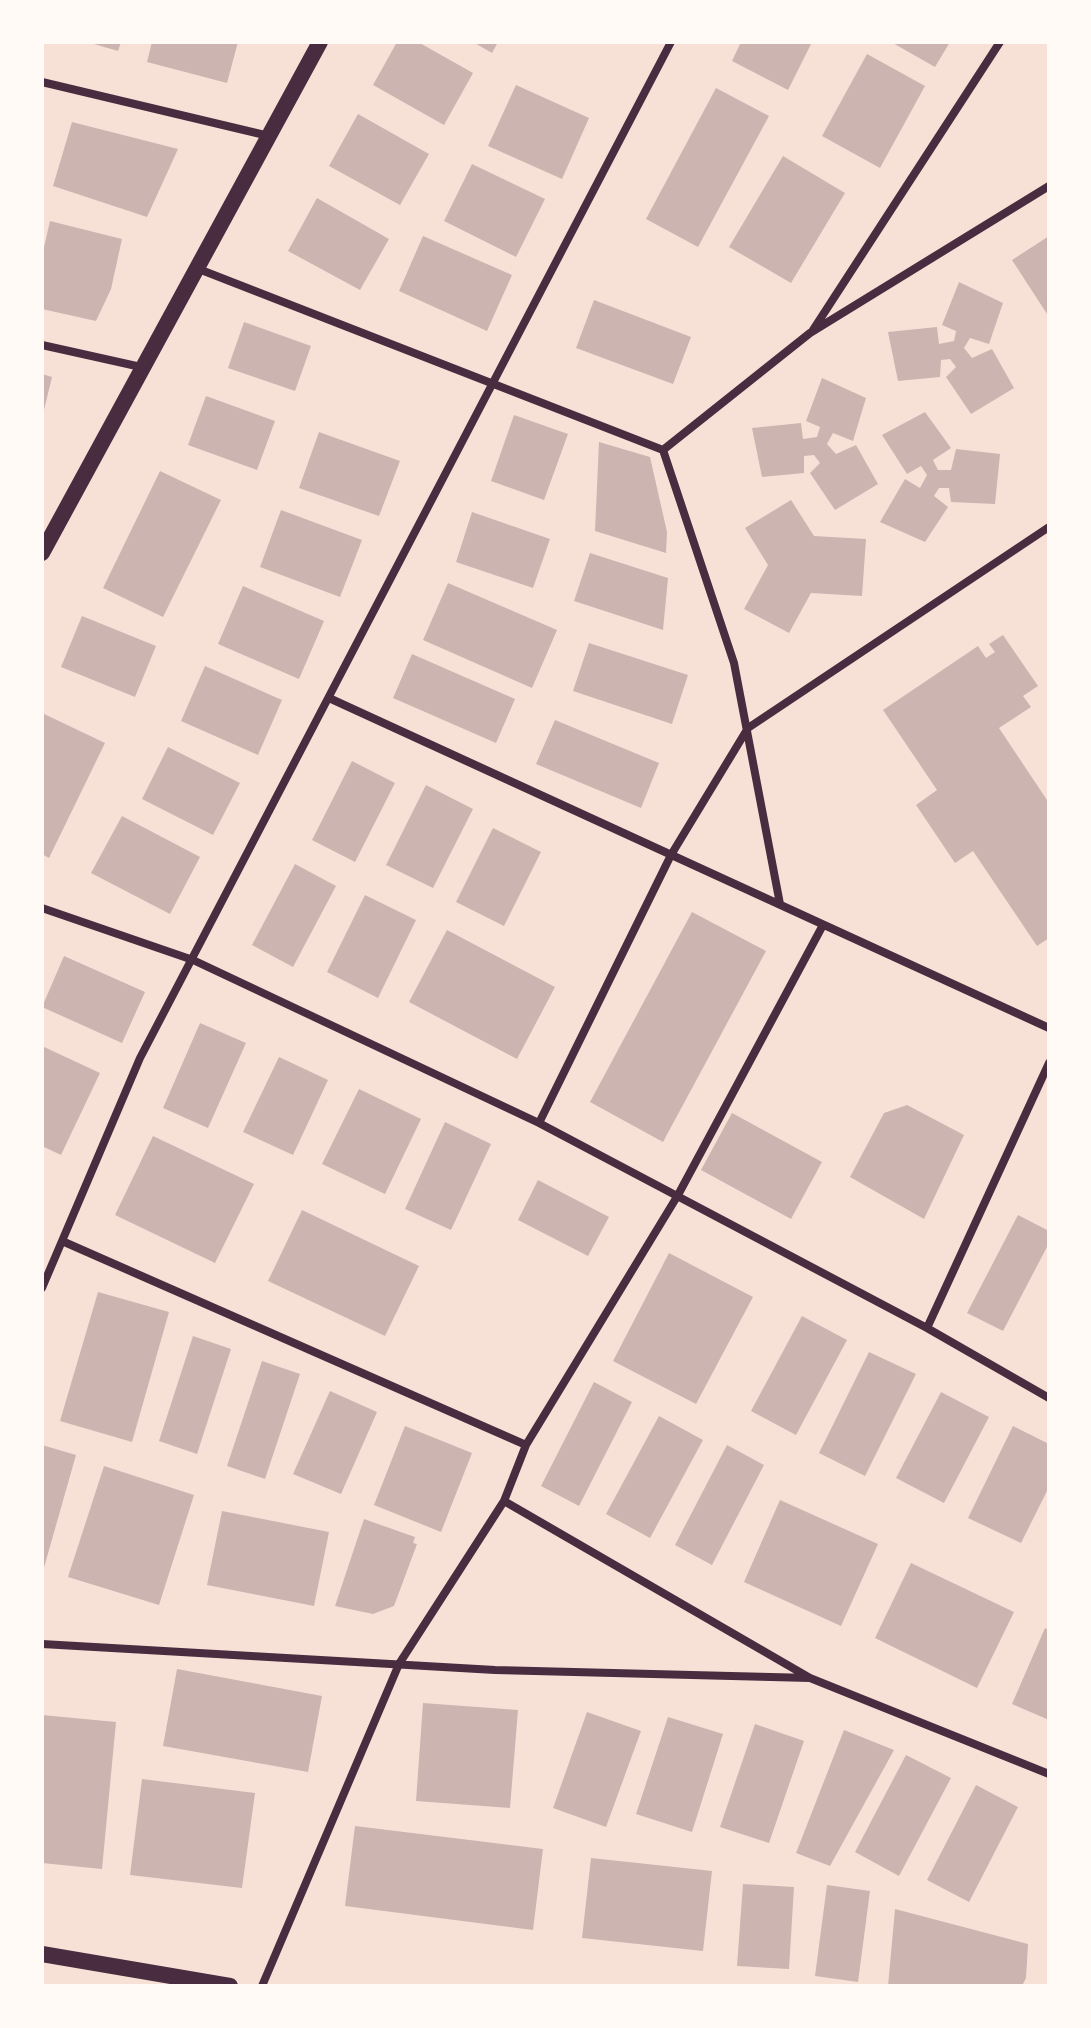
<!DOCTYPE html>
<html>
<head>
<meta charset="utf-8">
<style>
  body { margin:0 }
  #map { position:relative; width:1091px; height:2028px; overflow:hidden; background:#f7e1d7; font-family:"IBM Plex Serif",serif }
  canvas { display:block }
  .frame { position:absolute; inset:0; border:44px solid #fffaf5; pointer-events:none }
</style>
</head>
<body>
<div id="map">
<canvas width="1091" height="2028"></canvas>
<div class="frame"></div>
</div>
<script>
const context = document.querySelector('canvas').getContext('2d');
context.lineJoin = 'round';
function fill(path, color) { context.fillStyle = color; context.fill(path, 'evenodd'); }
const shape = rows => new Path2D(rows.map(r => 'M' + r).join(''));
function trace(path, color, width, dash) { context.strokeStyle = color; context.lineWidth = width; context.lineCap = dash ? 'butt' : 'round'; context.setLineDash(dash || []); context.stroke(path); }
fill(shape([
  [87,42,121,42,118,51],
  [152,42,238,42,227,83,147,62],
  [397,42,418,42,473,73,444,125,373,85],
  [473,42,498,42,492,53],
  [741,42,812,42,788,90,732,61],
  [891,42,950,42,935,67],
  [867,54,925,86,880,168,822,136],
  [516,85,589,118,562,179,488,146],
  [716,88,769,116,698,247,646,219],
  [358,114,429,154,400,205,329,166],
  [72,122,178,149,147,217,53,186],
  [783,156,845,193,791,283,729,247],
  [472,164,545,199,516,257,444,221],
  [317,198,389,239,360,290,288,251],
  [50,221,122,239,111,289,96,321,42,309,42,256],
  [423,236,512,275,487,331,399,291],
  [1049,236,1049,317,1012,260],
  [959,282,1003,303,989,344,970,338,964,348,972,358,992,349,1014,388,971,414,946,377,956,367,950,359,941,360,940,377,898,381,888,332,937,327,939,344,954,341,956,331,942,325],
  [594,300,691,337,673,384,576,348],
  [244,322,311,346,295,391,228,368],
  [42,374,52,377,43,414,42,413],
  [822,378,866,398,853,441,833,433,827,444,836,454,856,445,878,484,835,510,810,473,820,463,814,455,804,456,804,473,762,477,752,428,801,423,803,439,817,437,820,427,806,421],
  [206,396,275,421,257,470,188,445],
  [925,412,951,448,933,460,938,470,951,470,956,449,1000,454,995,504,951,502,949,488,939,488,934,496,948,507,925,542,880,522,905,479,920,488,927,475,921,466,907,474,882,435],
  [514,415,568,434,544,500,491,481],
  [319,432,400,461,379,516,299,488],
  [599,442,650,457,667,532,666,553,595,531],
  [160,471,221,500,163,617,103,588],
  [791,500,814,536,866,539,862,596,811,593,789,633,744,609,768,565,745,528],
  [281,510,362,540,340,597,260,567],
  [472,512,550,539,533,588,456,562],
  [590,553,668,578,663,630,574,601],
  [448,583,557,630,532,688,423,640],
  [243,586,324,621,299,679,218,644],
  [82,616,156,646,135,697,61,667],
  [1003,635,1038,686,1023,696,1031,707,999,728,1049,803,1049,938,1037,946,973,851,955,863,916,805,937,790,883,710,978,646,986,658,995,652,989,644],
  [589,643,688,675,672,724,573,691],
  [412,654,515,699,496,743,393,698],
  [205,666,282,700,258,755,181,721],
  [42,713,105,743,49,858,42,854],
  [555,720,659,763,641,808,536,764],
  [168,747,240,783,213,835,142,799],
  [352,761,395,783,355,862,312,840],
  [426,785,473,809,433,888,386,865],
  [122,816,200,857,170,914,91,873],
  [493,828,541,852,504,926,456,902],
  [295,864,336,886,293,967,252,945],
  [365,895,416,920,378,998,327,972],
  [692,912,766,951,663,1142,590,1102],
  [447,930,555,987,517,1059,409,1002],
  [64,956,145,992,122,1043,42,1007],
  [200,1023,246,1043,208,1128,163,1108],
  [42,1046,100,1073,61,1155,42,1146],
  [279,1057,328,1080,293,1155,243,1132],
  [359,1089,421,1119,385,1194,322,1164],
  [907,1105,964,1135,924,1219,850,1177,884,1113],
  [732,1113,822,1162,791,1219,701,1170],
  [445,1122,491,1144,451,1230,405,1209],
  [153,1136,254,1184,215,1263,115,1215],
  [538,1180,609,1217,588,1256,518,1220],
  [302,1210,419,1266,385,1336,268,1281],
  [1018,1215,1049,1231,1049,1243,1003,1331,967,1313],
  [669,1253,753,1297,696,1404,613,1361],
  [98,1292,169,1312,132,1442,60,1421],
  [802,1316,847,1340,796,1435,751,1411],
  [193,1336,231,1349,197,1454,159,1441],
  [869,1352,916,1374,865,1476,819,1453],
  [262,1361,300,1374,265,1479,227,1466],
  [594,1382,632,1402,579,1506,541,1486],
  [330,1391,377,1412,341,1494,293,1474],
  [941,1392,989,1417,944,1503,896,1478],
  [659,1416,703,1440,650,1538,606,1514],
  [405,1426,472,1453,441,1532,374,1505],
  [1013,1426,1049,1444,1049,1487,1021,1543,968,1518],
  [42,1445,76,1455,43,1571,42,1571],
  [727,1445,764,1465,712,1565,675,1545],
  [104,1466,194,1495,159,1605,68,1577],
  [780,1500,878,1544,841,1626,744,1582],
  [222,1511,329,1532,314,1606,207,1585],
  [364,1519,415,1537,413,1543,417,1544,394,1606,373,1614,335,1606],
  [911,1563,1014,1612,977,1688,875,1638],
  [1045,1628,1049,1630,1049,1720,1012,1704],
  [177,1669,322,1696,308,1772,163,1746],
  [423,1703,518,1710,510,1808,416,1801],
  [587,1712,641,1731,606,1827,553,1808],
  [42,1715,116,1722,102,1869,42,1863],
  [668,1717,723,1734,692,1832,636,1814],
  [755,1724,804,1741,769,1843,720,1827],
  [844,1730,894,1750,830,1866,796,1853],
  [906,1755,951,1778,899,1876,855,1852],
  [142,1779,255,1793,242,1888,130,1875],
  [976,1785,1018,1807,969,1902,927,1880],
  [355,1826,543,1849,533,1930,345,1906],
  [591,1858,712,1871,703,1951,582,1938],
  [743,1884,794,1887,789,1969,737,1966],
  [827,1885,870,1891,858,1982,815,1976],
  [895,1909,1028,1944,1026,1978,1022,1986,888,1986]
]), '#ccb4b1');
trace(shape([
  [42,82,269,136],
  [196,268,663,450],
  [813,330,1000,42],
  [42,345,141,367],
  [663,450,734,663,780,904],
  [663,450,810,333,1049,186],
  [329,698,1049,1028],
  [42,908,193,960,539,1123,927,1328,1049,1398],
  [539,1123,671,855,748,728,1049,527],
  [62,1241,526,1445],
  [42,1288,140,1058,671,42],
  [927,1328,1049,1063],
  [504,1501,810,1678,1049,1774],
  [42,1644,495,1670,810,1678],
  [262,1986,399,1664,504,1501,526,1445,678,1195,823,925]
]), '#4a2c40', 8);
trace(shape([
  [42,553,320,42],
  [42,1954,230,1986]
]), '#4a2c40', 16);
</script>
</body>
</html>
